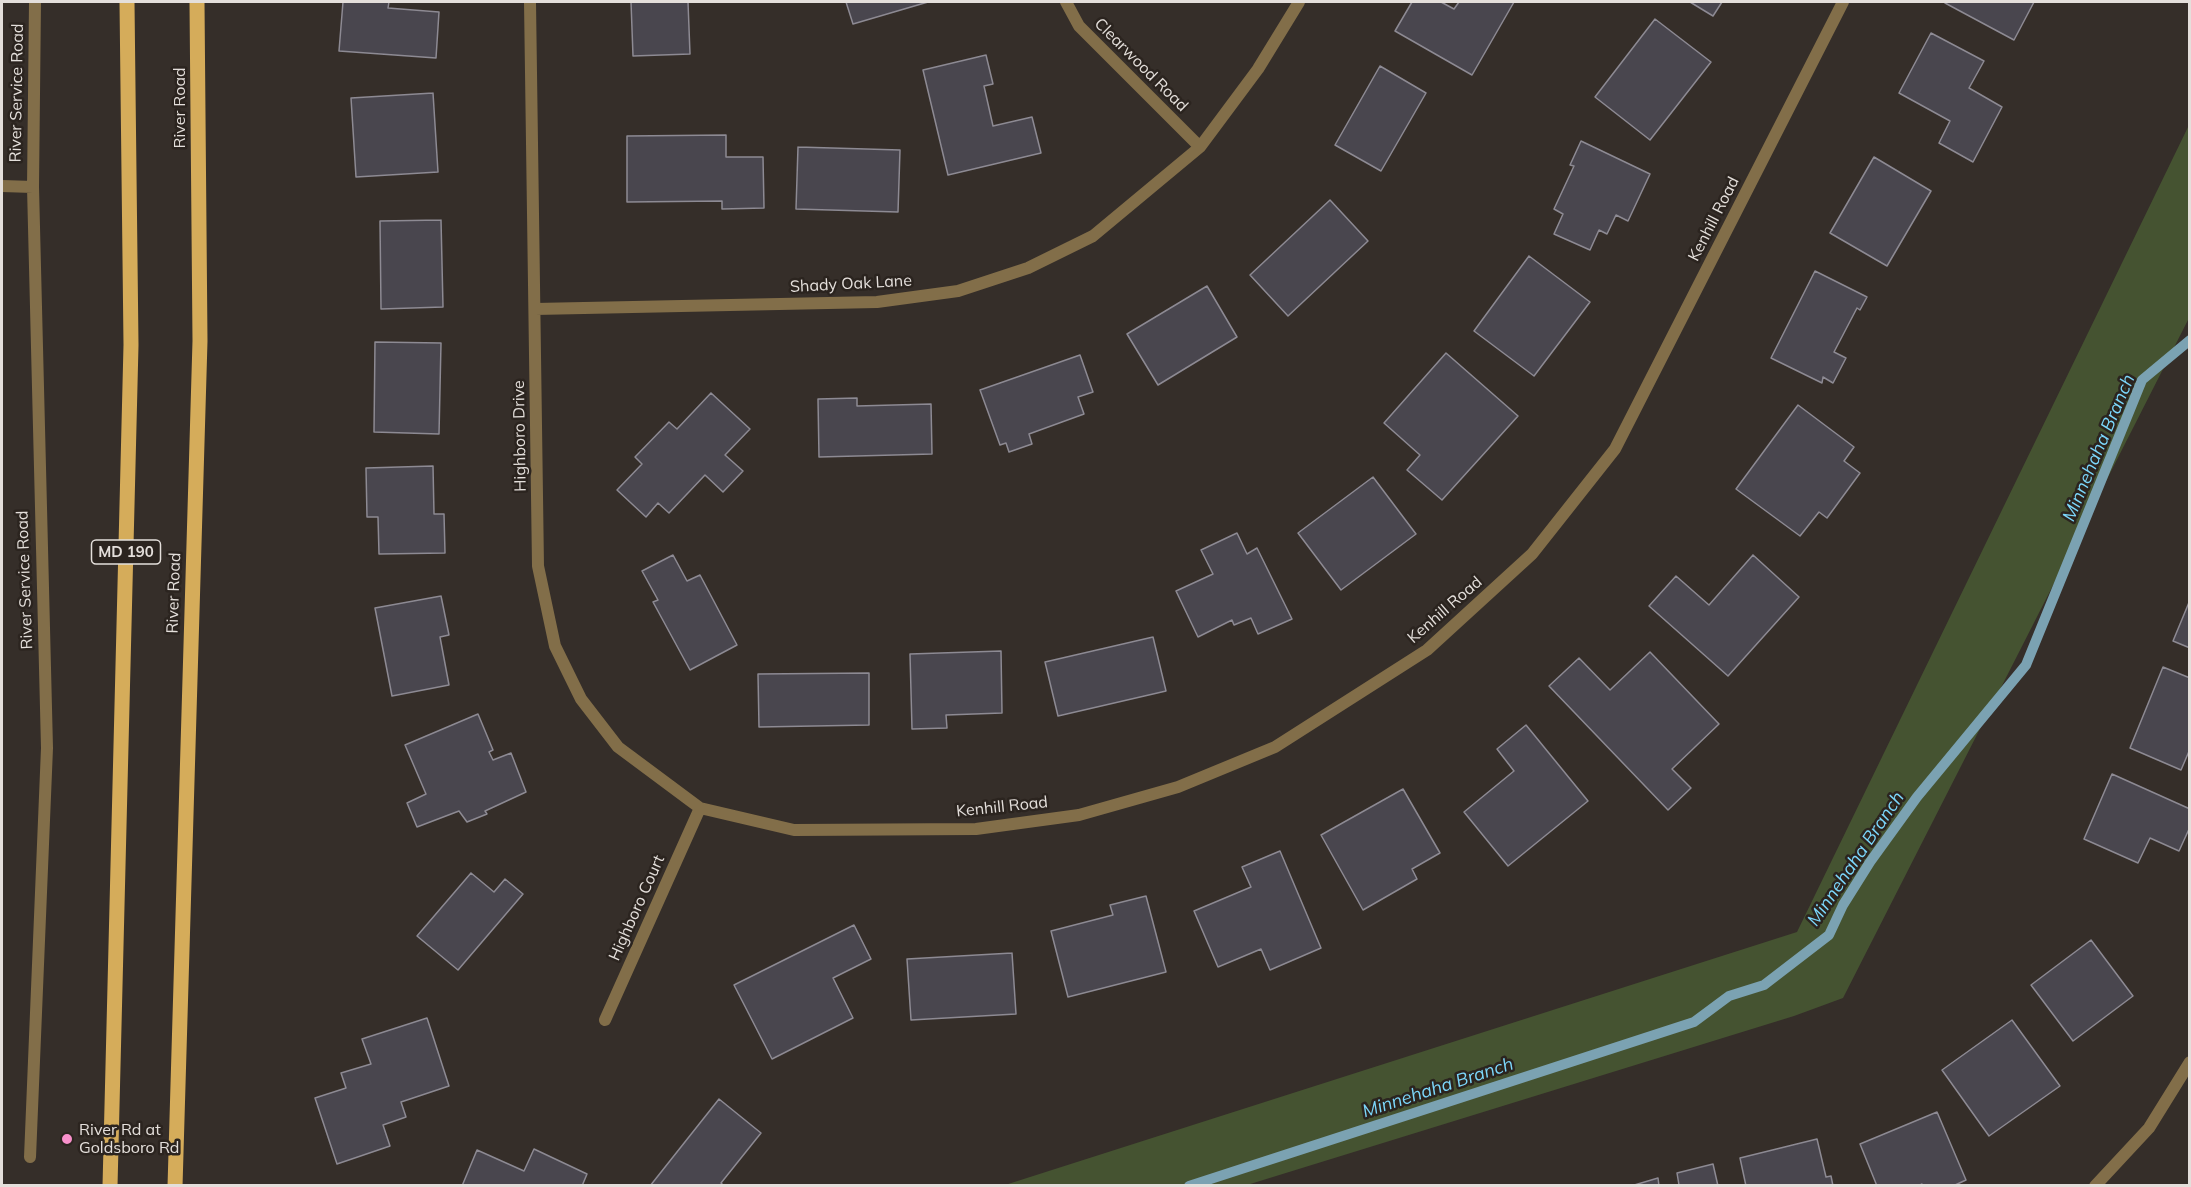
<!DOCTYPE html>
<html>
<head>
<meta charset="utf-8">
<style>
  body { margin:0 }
  #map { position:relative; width:2191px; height:1187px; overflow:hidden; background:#352e29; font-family:Mulish,sans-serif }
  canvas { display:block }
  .frame { position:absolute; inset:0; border:3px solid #e4dfdb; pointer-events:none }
</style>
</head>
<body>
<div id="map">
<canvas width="2191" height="1187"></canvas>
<div class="frame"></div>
</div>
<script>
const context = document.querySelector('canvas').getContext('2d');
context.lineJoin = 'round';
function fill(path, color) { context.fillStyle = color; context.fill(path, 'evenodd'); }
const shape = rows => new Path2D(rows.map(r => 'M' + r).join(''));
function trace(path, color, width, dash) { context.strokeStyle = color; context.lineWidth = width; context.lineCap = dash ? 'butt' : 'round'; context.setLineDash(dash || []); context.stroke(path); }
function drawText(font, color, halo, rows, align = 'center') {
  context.font = font + ' Mulish,sans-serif'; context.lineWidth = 5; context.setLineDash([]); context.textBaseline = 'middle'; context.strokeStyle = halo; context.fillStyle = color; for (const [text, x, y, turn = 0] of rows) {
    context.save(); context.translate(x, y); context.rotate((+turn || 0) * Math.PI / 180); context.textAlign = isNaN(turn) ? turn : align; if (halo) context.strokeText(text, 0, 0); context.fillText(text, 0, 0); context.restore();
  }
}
fill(shape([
  [2189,125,2189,318,1843,998,1794,1016,1247,1185,1005,1185,1797,932]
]), '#455331');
trace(shape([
  [1189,1186,1694,1022,1729,996,1764,985,1829,935,1843,905,1870,862,1917,797,2026,665,2142,380,2190,340]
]), '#7ba2b2', 10);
const building = shape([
  [343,2,389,2,388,8,439,12,436,58,339,51,343,2],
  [631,2,688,2,690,54,633,56,631,2],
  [846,2,928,2,853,24,846,2],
  [1412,2,1441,2,1454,9,1459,2,1514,2,1472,75,1395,31,1412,2],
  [1690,2,1722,2,1713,16,1690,2],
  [1946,2,2034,2,2014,40,1945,3,1946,2],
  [1655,19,1711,62,1650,140,1595,97,1655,19],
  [1931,33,1984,61,1969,88,2002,107,1973,162,1939,143,1950,121,1899,93,1931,33],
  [986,55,993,84,984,86,993,126,1032,117,1041,153,948,175,923,70,986,55],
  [1380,66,1426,93,1381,171,1335,145,1380,66],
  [433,93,438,172,356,177,351,98,433,93],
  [726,135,726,157,763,157,764,208,722,209,722,201,627,202,627,136,726,135],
  [1581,141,1650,174,1628,221,1616,215,1607,234,1599,230,1590,250,1554,234,1563,214,1554,209,1574,166,1570,165,1581,141],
  [798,147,900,150,898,212,796,209,798,147],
  [1874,157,1931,191,1887,266,1830,233,1874,157],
  [1330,200,1368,241,1288,316,1250,275,1330,200],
  [441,220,443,307,381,309,380,221,441,220],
  [1529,256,1590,302,1534,376,1474,331,1529,256],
  [1815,271,1867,297,1860,310,1857,308,1834,352,1846,358,1833,383,1823,377,1822,383,1771,358,1815,271],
  [1207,286,1237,337,1158,385,1127,334,1207,286],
  [375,342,441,343,439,434,374,432,375,342],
  [1446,353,1518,416,1442,500,1407,470,1420,455,1384,423,1446,353],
  [1080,355,1093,392,1078,397,1084,414,1029,434,1032,444,1009,452,1006,443,1000,445,980,390,1080,355],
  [711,393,750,429,725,455,743,471,723,492,705,475,669,513,658,503,646,517,617,490,642,464,635,457,669,422,677,429,711,393],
  [857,398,857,406,931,404,932,454,819,457,818,399,857,398],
  [1798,405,1854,447,1844,461,1860,473,1827,518,1819,512,1800,536,1736,489,1798,405],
  [433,466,434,514,444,514,445,553,379,554,378,517,367,517,366,468,433,466],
  [1373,477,1416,534,1341,590,1298,533,1373,477],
  [1237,533,1247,554,1257,548,1292,619,1258,634,1251,618,1234,625,1232,620,1198,637,1176,591,1213,574,1201,550,1237,533],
  [673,555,687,581,700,575,737,645,690,670,653,602,658,600,642,571,673,555],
  [1753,555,1799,597,1728,676,1649,606,1676,576,1709,605,1753,555],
  [441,596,449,635,440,637,449,685,392,696,375,608,441,596],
  [2190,600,2190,648,2173,641,2190,600],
  [1153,637,1166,691,1058,716,1045,662,1153,637],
  [1001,651,1002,713,946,715,947,728,912,729,910,654,1001,651],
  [1650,652,1719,724,1672,769,1691,788,1668,810,1549,686,1579,658,1610,690,1650,652],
  [2163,667,2190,678,2190,749,2181,770,2130,748,2163,667],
  [869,673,869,725,759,727,758,674,869,673],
  [478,714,493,750,489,752,493,760,511,753,526,792,485,811,487,814,467,822,459,811,417,827,407,803,426,794,405,745,478,714],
  [1526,725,1588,801,1508,866,1464,812,1514,771,1497,749,1526,725],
  [2112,774,2190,809,2190,827,2179,851,2150,838,2138,863,2084,839,2112,774],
  [1403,789,1440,853,1412,869,1417,879,1363,910,1321,835,1403,789],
  [1280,851,1321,948,1270,970,1261,949,1218,967,1194,911,1251,887,1242,867,1280,851],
  [471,873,494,892,505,879,523,894,458,970,417,936,471,873],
  [1146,896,1166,972,1068,997,1051,931,1113,915,1110,905,1146,896],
  [854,925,871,959,833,978,853,1018,772,1059,734,985,854,925],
  [2091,940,2133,996,2073,1041,2031,985,2091,940],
  [1012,953,1016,1014,911,1020,907,959,1012,953],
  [427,1018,449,1086,401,1102,406,1117,383,1125,390,1146,337,1164,315,1098,346,1088,341,1073,371,1064,362,1039,427,1018],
  [2012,1020,2060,1086,1989,1136,1942,1070,2012,1020],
  [719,1099,761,1133,721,1183,724,1186,650,1186,719,1099],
  [1937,1112,1966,1180,1953,1186,1923,1186,1922,1184,1918,1186,1877,1186,1860,1144,1937,1112],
  [1817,1139,1826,1177,1831,1176,1833,1186,1746,1186,1740,1158,1817,1139],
  [534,1149,587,1174,582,1186,462,1186,477,1150,524,1171,534,1149],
  [1713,1164,1718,1186,1676,1186,1679,1185,1677,1173,1713,1164],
  [1658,1178,1659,1186,1631,1186,1658,1178]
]);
fill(building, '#49464e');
trace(building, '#8d8a93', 1.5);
trace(shape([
  [530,2,538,566,555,646,581,699,618,747,700,808,794,830,976,829,1079,815,1178,787,1275,747,1427,650,1532,554,1615,449,1843,2],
  [1066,2,1079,26,1200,147],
  [2,186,33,187],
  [535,309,877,302,958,291,1028,268,1093,236,1200,147,1258,69,1299,2],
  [605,1020,700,808],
  [30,1157,47,748,33,187,35,2],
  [2095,1186,2149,1128,2190,1062]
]), '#826e49', 12);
trace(shape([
  [110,1186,131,345,127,2],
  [175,1186,200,341,197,2]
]), '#d5ac5a', 15);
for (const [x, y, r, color] of [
  [67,1139,6,"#f890cb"]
]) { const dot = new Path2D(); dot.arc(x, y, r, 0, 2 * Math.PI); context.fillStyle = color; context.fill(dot); trace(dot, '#2b241f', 2); }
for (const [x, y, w] of [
  [126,552,69]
]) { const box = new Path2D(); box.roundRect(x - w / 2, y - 12, w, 24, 4.5); context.fillStyle = '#2b241f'; context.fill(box); trace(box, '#e4dfdb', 1.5); }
drawText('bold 15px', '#e4dfdb', null, [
  ["MD 190",126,552]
]);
drawText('16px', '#e4dfdb', '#2b241f', [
  ["Clearwood Road",1141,65,45],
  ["River Service Road",17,93,-89],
  ["River Road",180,108,-90],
  ["Kenhill Road",1714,219,-63],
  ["Shady Oak Lane",851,284,-3],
  ["Highboro Drive",520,436,-91],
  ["River Service Road",25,580,-92],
  ["River Road",174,593,-88],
  ["Kenhill Road",1445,610,-41],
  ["Kenhill Road",1002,807,-6],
  ["Highboro Court",637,908,-66]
]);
drawText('16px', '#e4dfdb', '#2b241f', [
  ["River Rd at",79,1130],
  ["Goldsboro Rd",79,1148]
], 'left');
drawText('italic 18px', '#7cd7fb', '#2b241f', [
  ["Minnehaha Branch",2099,448,-67],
  ["Minnehaha Branch",1856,859,-56],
  ["Minnehaha Branch",1438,1088,-18]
]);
</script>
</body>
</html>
